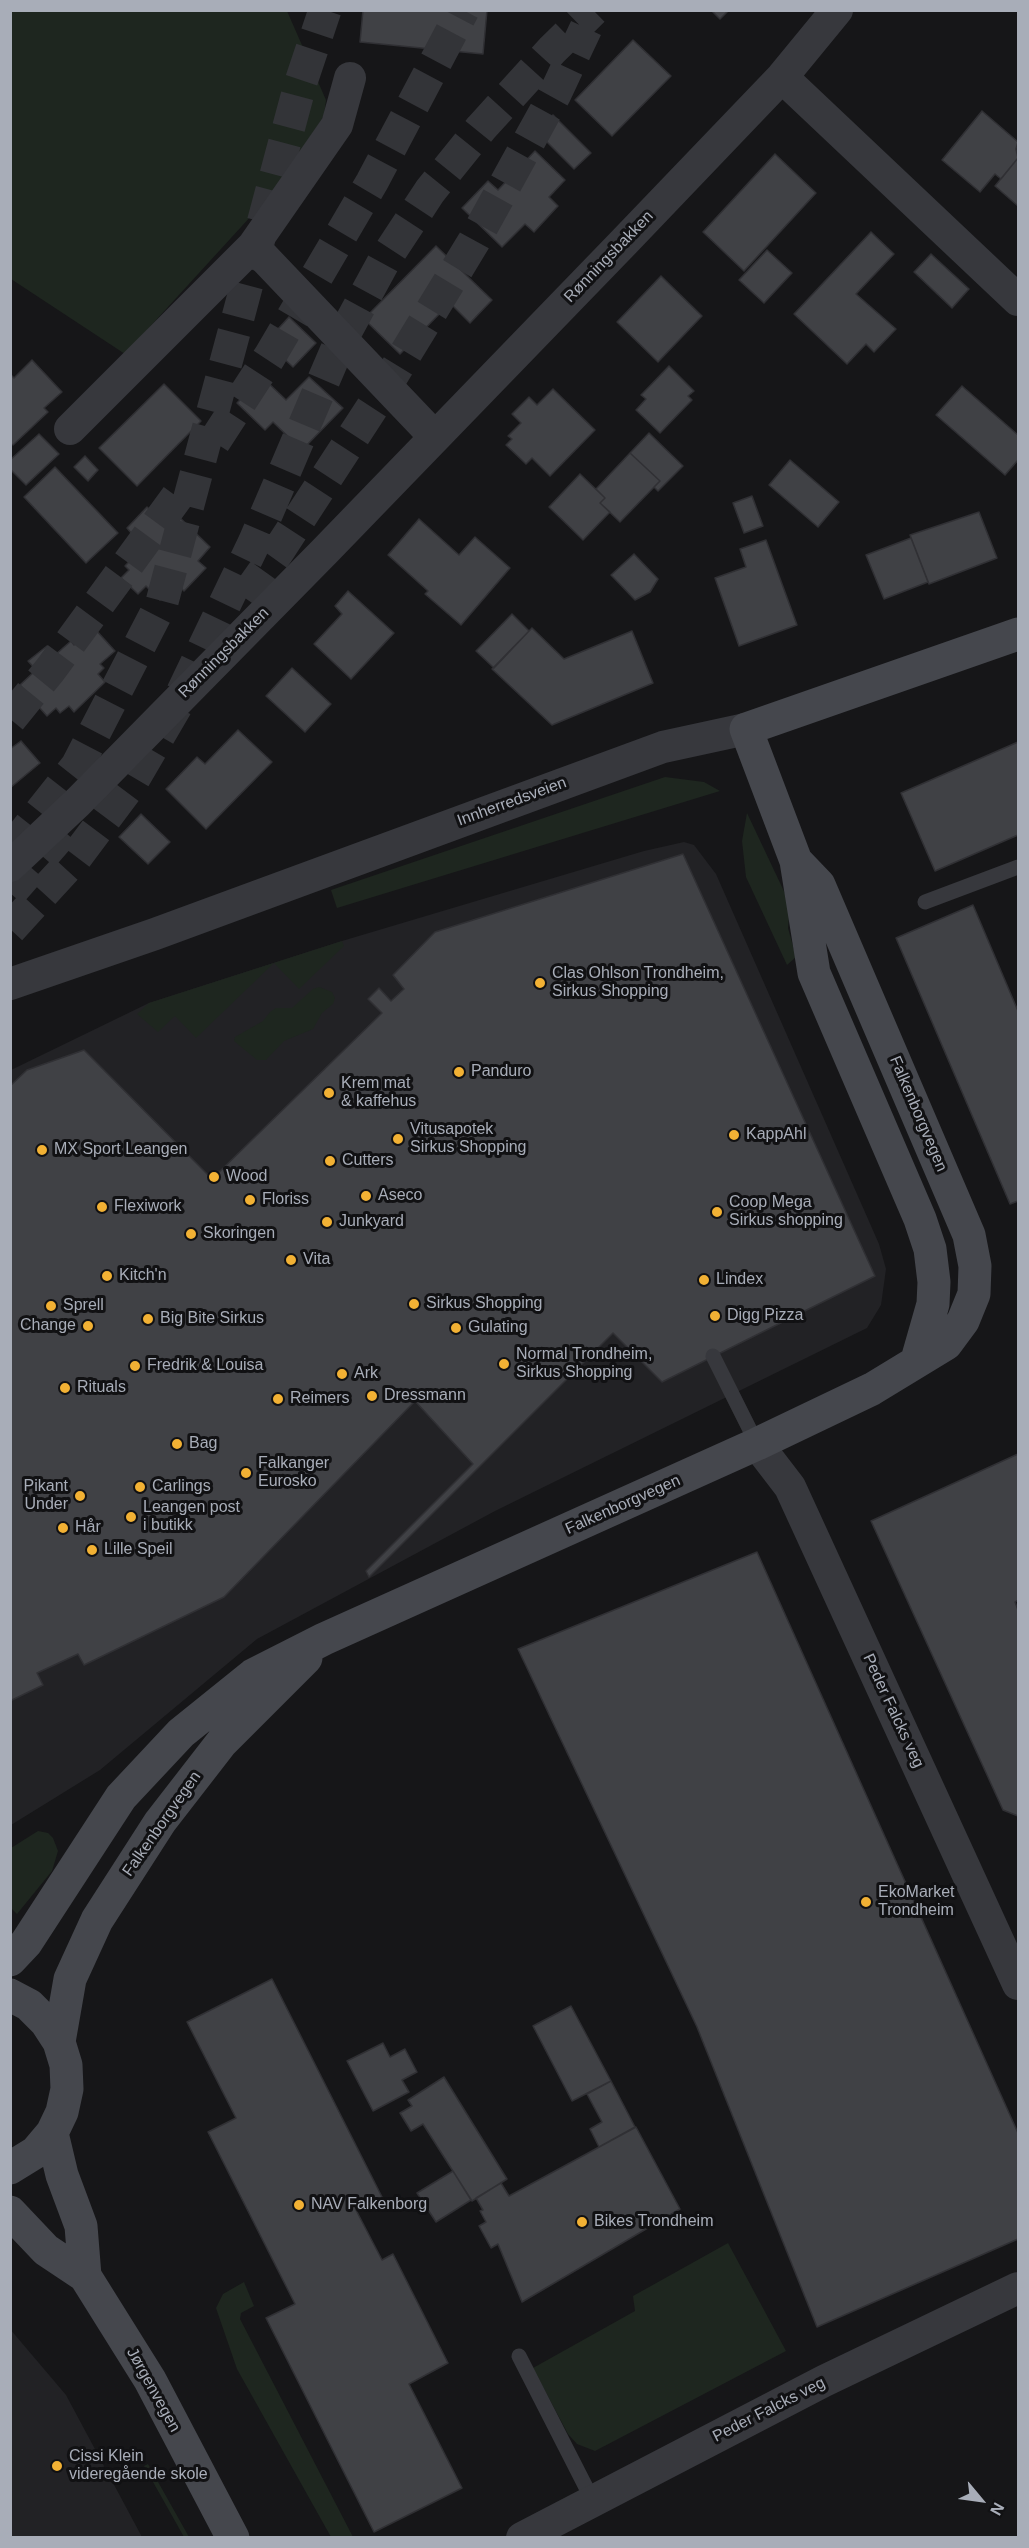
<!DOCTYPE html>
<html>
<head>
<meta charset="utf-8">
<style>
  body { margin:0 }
  #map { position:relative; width:1029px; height:2548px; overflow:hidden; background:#161618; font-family:Helvetica,sans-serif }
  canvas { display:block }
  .frame { position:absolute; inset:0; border:12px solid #a8adb8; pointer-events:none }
  .north { position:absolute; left:951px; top:2470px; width:60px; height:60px; -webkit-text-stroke:4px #111113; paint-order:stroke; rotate:119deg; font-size:16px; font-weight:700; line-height:24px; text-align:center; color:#a8adb8 }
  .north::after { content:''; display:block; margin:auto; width:21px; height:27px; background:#a8adb8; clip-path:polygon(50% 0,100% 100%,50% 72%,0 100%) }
</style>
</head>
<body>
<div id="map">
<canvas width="1029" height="2548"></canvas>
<div class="frame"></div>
<div class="north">N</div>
</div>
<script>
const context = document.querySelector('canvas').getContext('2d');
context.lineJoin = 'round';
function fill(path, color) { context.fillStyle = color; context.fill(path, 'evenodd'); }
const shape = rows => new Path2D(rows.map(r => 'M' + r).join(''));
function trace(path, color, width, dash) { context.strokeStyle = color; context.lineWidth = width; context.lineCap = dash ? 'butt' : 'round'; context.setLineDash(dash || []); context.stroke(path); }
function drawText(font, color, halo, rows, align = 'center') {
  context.font = font + ' Helvetica,sans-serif'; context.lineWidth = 6; context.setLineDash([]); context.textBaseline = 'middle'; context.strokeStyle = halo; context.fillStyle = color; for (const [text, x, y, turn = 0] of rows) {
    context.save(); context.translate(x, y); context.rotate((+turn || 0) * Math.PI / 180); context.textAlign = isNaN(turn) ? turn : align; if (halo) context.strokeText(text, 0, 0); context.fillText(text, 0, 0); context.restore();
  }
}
fill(shape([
  [684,842,694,845,716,874,879,1244,886,1269,881,1305,867,1328,495,1511,257,1639,100,1770,11,1825,11,1070,149,1003,342,941,644,851],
  [10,2329,66,2395,142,2537,11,2537]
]), '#222225');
fill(shape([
  [10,11,287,11,326,100,324,116,273,192,125,354,11,279],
  [665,777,704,782,720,791,337,908,331,890],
  [747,813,790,904,788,928,796,957,787,965,746,877,742,841],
  [342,941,344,946,299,989,274,963,196,1038,175,1016,158,1032,137,1014,149,1003],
  [319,987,332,992,335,998,333,1004,322,1013,313,1029,284,1041,266,1060,257,1060,234,1041,235,1037,263,1021,270,1012,276,1008,292,1008,313,989],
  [38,1831,48,1833,53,1838,58,1851,52,1871,17,1914,11,1908,11,1848],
  [728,2243,786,2351,595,2451,577,2444,568,2434,533,2368,635,2311,633,2296],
  [244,2282,254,2306,241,2313,240,2319,353,2537,331,2537,237,2369,216,2308,223,2294],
  [148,2464,189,2537,184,2537,144,2466]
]), '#1e261f');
const building = shape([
  [363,10,487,10,483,54,360,42,363,10],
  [711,10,729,10,720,19,711,10],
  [633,40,671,76,612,136,575,100,633,40],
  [982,111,1018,142,1016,149,1018,158,1001,179,995,174,980,192,942,160,982,111],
  [553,115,591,153,574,169,536,131,553,115],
  [535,151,565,180,549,197,558,206,534,232,525,224,502,247,462,208,488,181,498,190,535,151],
  [775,154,816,193,744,271,703,232,775,154],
  [1018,158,1018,206,995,186,1018,158],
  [871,232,894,254,856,294,896,329,874,352,866,344,847,364,794,314,871,232],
  [436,246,492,300,470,323,450,303,400,354,364,319,436,246],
  [767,250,792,273,764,303,739,280,767,250],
  [931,254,969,289,952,308,914,272,931,254],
  [661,276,702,316,658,362,617,322,661,276],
  [289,317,316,343,293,367,266,342,289,317],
  [32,360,62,392,44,408,48,412,13,445,10,443,10,374,14,378,32,360],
  [669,366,694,391,688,396,692,400,660,433,636,410,646,399,641,395,669,366],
  [262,377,286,400,309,377,343,408,302,450,273,422,265,430,237,403,262,377],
  [164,384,201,421,137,486,99,448,164,384],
  [962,386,1018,435,1018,460,1005,475,936,415,962,386],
  [553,389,595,430,550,476,532,458,526,464,506,445,512,439,508,436,521,423,512,414,529,397,537,405,553,389],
  [649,433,683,466,658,491,654,487,660,481,630,453,649,433],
  [39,434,59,454,26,485,10,469,10,460,39,434],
  [630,453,660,481,620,522,600,503,605,498,596,489,630,453],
  [85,456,98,470,88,481,74,467,85,456],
  [790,460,839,502,818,527,769,485,790,460],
  [55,467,118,533,86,563,24,497,55,467],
  [580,474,605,498,600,503,610,512,583,540,549,507,580,474],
  [752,496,763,526,744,533,733,503,752,496],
  [147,507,165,524,175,513,210,547,198,561,206,568,184,591,176,583,160,600,146,586,138,594,121,578,129,570,125,566,143,547,127,528,147,507],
  [979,512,997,558,929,584,910,535,979,512],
  [419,519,459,555,475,537,510,568,461,625,425,594,428,591,388,555,419,519],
  [911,538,928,582,884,599,866,555,911,538],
  [766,540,797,625,739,646,715,578,746,567,740,549,766,540],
  [634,554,658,579,650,592,635,600,611,575,634,554],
  [348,591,394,633,351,679,314,644,342,614,335,606,348,591],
  [512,614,529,631,494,668,476,651,512,614],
  [94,628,115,651,100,664,104,668,98,674,105,682,74,712,69,706,60,713,56,708,47,716,39,707,34,711,22,697,27,693,20,685,36,670,28,661,47,646,55,655,71,641,74,645,94,628],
  [532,628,564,659,632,631,653,683,552,725,492,669,532,628],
  [292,668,331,704,305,732,266,696,292,668],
  [238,730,272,762,206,829,166,789,197,757,205,764,238,730],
  [21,741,40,763,10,788,10,749,21,741],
  [1018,742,1018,835,935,871,901,793,1018,742],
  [141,814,170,842,148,864,119,837,141,814],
  [683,854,875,1276,662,1382,613,1333,369,1577,366,1571,473,1464,415,1401,224,1597,84,1665,78,1654,37,1673,43,1685,10,1701,10,1086,27,1070,84,1050,212,1179,382,1013,368,999,379,988,391,1001,404,989,393,975,435,932,683,854],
  [973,905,1018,1011,1018,1201,1010,1204,896,938,973,905],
  [1018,1454,1018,1600,1015,1602,1018,1610,1018,1816,1003,1810,871,1521,1018,1454],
  [757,1552,1018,2133,1018,2239,817,2327,697,2027,518,1649,757,1552],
  [272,1979,382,2197,356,2210,382,2260,393,2254,448,2363,409,2384,462,2488,374,2532,266,2318,295,2304,208,2132,236,2118,187,2022,272,1979],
  [571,2006,611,2081,572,2101,533,2026,571,2006],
  [383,2043,390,2057,405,2049,417,2072,402,2080,409,2092,373,2111,347,2061,383,2043],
  [444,2077,507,2179,472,2201,423,2124,411,2131,400,2113,412,2106,408,2100,444,2077],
  [611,2081,635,2127,599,2147,590,2129,602,2122,587,2094,611,2081],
  [636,2127,680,2209,522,2302,498,2244,491,2248,479,2226,486,2222,480,2211,483,2210,476,2198,501,2183,509,2196,636,2127],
  [453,2171,471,2200,436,2222,417,2193,453,2171]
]);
fill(building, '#404145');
trace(building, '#303034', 1.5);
trace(shape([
  [214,442,270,356,372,182,463,10],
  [245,598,277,553,379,397,474,241,555,94,586,28],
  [10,719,50,670,185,486],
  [10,851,77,766,162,602,300,85,325,10],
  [10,893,72,822],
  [10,929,76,857,130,785,175,708,254,543,340,342,384,261,430,191,481,128,552,50,593,10]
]), '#333438', 33, [33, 16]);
trace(shape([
  [925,902,1018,867],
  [713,1356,757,1444],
  [519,2356,593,2501]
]), '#37383d', 15);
trace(shape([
  [782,77,1018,300],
  [253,246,337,125,350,78],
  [70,429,253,246,435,437],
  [10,866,78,802,325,551,625,241,782,77,837,10],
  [10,984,155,934,663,747,746,729],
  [757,1444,790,1487,1018,1984],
  [522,2538,824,2381,1018,2288]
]), '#37383d', 32);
trace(shape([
  [917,1360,933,1304,934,1282,930,1249,920,1219,814,973,796,861,746,729,1018,634],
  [10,1960,26,1943,121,1797,181,1733,253,1675,324,1639,757,1444,872,1389,946,1344,963,1321,974,1294,975,1266,969,1235,819,885,796,861],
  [10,1995,29,2005,46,2022,59,2042,66,2065,67,2089,62,2112,52,2133,36,2152,10,2168],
  [59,2042,70,1979,97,1920,160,1822,222,1742,306,1658],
  [52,2133,62,2175,81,2226,85,2276],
  [10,2212,46,2250,85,2276,150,2380,233,2538]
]), '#45474d', 33);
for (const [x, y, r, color] of [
  [540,983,6,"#f2b134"],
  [459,1072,6,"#f2b134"],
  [329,1093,6,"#f2b134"],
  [734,1135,6,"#f2b134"],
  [398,1139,6,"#f2b134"],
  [42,1150,6,"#f2b134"],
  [330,1161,6,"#f2b134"],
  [214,1177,6,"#f2b134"],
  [366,1196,6,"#f2b134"],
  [250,1200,6,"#f2b134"],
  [102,1207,6,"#f2b134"],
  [717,1212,6,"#f2b134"],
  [327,1222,6,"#f2b134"],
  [191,1234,6,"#f2b134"],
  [291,1260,6,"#f2b134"],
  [107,1276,6,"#f2b134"],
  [704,1280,6,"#f2b134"],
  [414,1304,6,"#f2b134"],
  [51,1306,6,"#f2b134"],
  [715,1316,6,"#f2b134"],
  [148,1319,6,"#f2b134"],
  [88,1326,6,"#f2b134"],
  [456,1328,6,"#f2b134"],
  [504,1364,6,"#f2b134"],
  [135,1366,6,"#f2b134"],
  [342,1374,6,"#f2b134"],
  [65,1388,6,"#f2b134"],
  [372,1396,6,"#f2b134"],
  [278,1399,6,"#f2b134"],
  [177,1444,6,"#f2b134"],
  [246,1473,6,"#f2b134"],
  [140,1487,6,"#f2b134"],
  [80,1496,6,"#f2b134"],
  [131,1517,6,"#f2b134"],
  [63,1528,6,"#f2b134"],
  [92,1550,6,"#f2b134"],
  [866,1902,6,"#f2b134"],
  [299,2205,6,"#f2b134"],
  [582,2222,6,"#f2b134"],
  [57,2466,6,"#f2b134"]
]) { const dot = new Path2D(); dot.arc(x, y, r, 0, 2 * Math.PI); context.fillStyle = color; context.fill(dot); trace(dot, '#111113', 2); }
drawText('16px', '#a8adb8', '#111113', [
  ["Rønningsbakken",609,257,-46],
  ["Rønningsbakken",224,653,-45],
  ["Innherredsveien",512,802,-20],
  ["Falkenborgvegen",918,1114,67],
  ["Falkenborgvegen",623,1505,-24],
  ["Peder Falcks veg",893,1711,65],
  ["Falkenborgvegen",162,1824,-55],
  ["Jørgenvegen",153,2390,61],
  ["Peder Falcks veg",769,2410,-27]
]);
drawText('16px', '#a8adb8', '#111113', [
  ["Clas Ohlson Trondheim,",552,974],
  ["Sirkus Shopping",552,992],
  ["Panduro",471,1072],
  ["Krem mat",341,1084],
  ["& kaffehus",341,1102],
  ["Vitusapotek",410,1130],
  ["Sirkus Shopping",410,1148],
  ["KappAhl",746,1135],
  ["MX Sport Leangen",54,1150],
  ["Cutters",342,1161],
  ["Wood",226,1177],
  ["Aseco",378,1196],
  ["Floriss",262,1200],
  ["Coop Mega",729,1203],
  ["Sirkus shopping",729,1221],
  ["Flexiwork",114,1207],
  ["Junkyard",339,1222],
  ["Skoringen",203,1234],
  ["Vita",303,1260],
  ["Kitch'n",119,1276],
  ["Lindex",716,1280],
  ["Sirkus Shopping",426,1304],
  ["Sprell",63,1306],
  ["Digg Pizza",727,1316],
  ["Big Bite Sirkus",160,1319],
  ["Change",76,1326,"right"],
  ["Gulating",468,1328],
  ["Normal Trondheim,",516,1355],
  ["Sirkus Shopping",516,1373],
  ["Fredrik & Louisa",147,1366],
  ["Ark",354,1374],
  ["Rituals",77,1388],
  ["Dressmann",384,1396],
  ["Reimers",290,1399],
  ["Bag",189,1444],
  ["Falkanger",258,1464],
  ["Eurosko",258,1482],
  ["Pikant",68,1487,"right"],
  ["Under",68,1505,"right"],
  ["Carlings",152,1487],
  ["Leangen post",143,1508],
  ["i butikk",143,1526],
  ["Hår",75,1528],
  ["Lille Speil",104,1550],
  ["EkoMarket",878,1893],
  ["Trondheim",878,1911],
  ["NAV Falkenborg",311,2205],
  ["Bikes Trondheim",594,2222],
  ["Cissi Klein",69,2457],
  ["videregående skole",69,2475]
], 'left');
</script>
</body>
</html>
